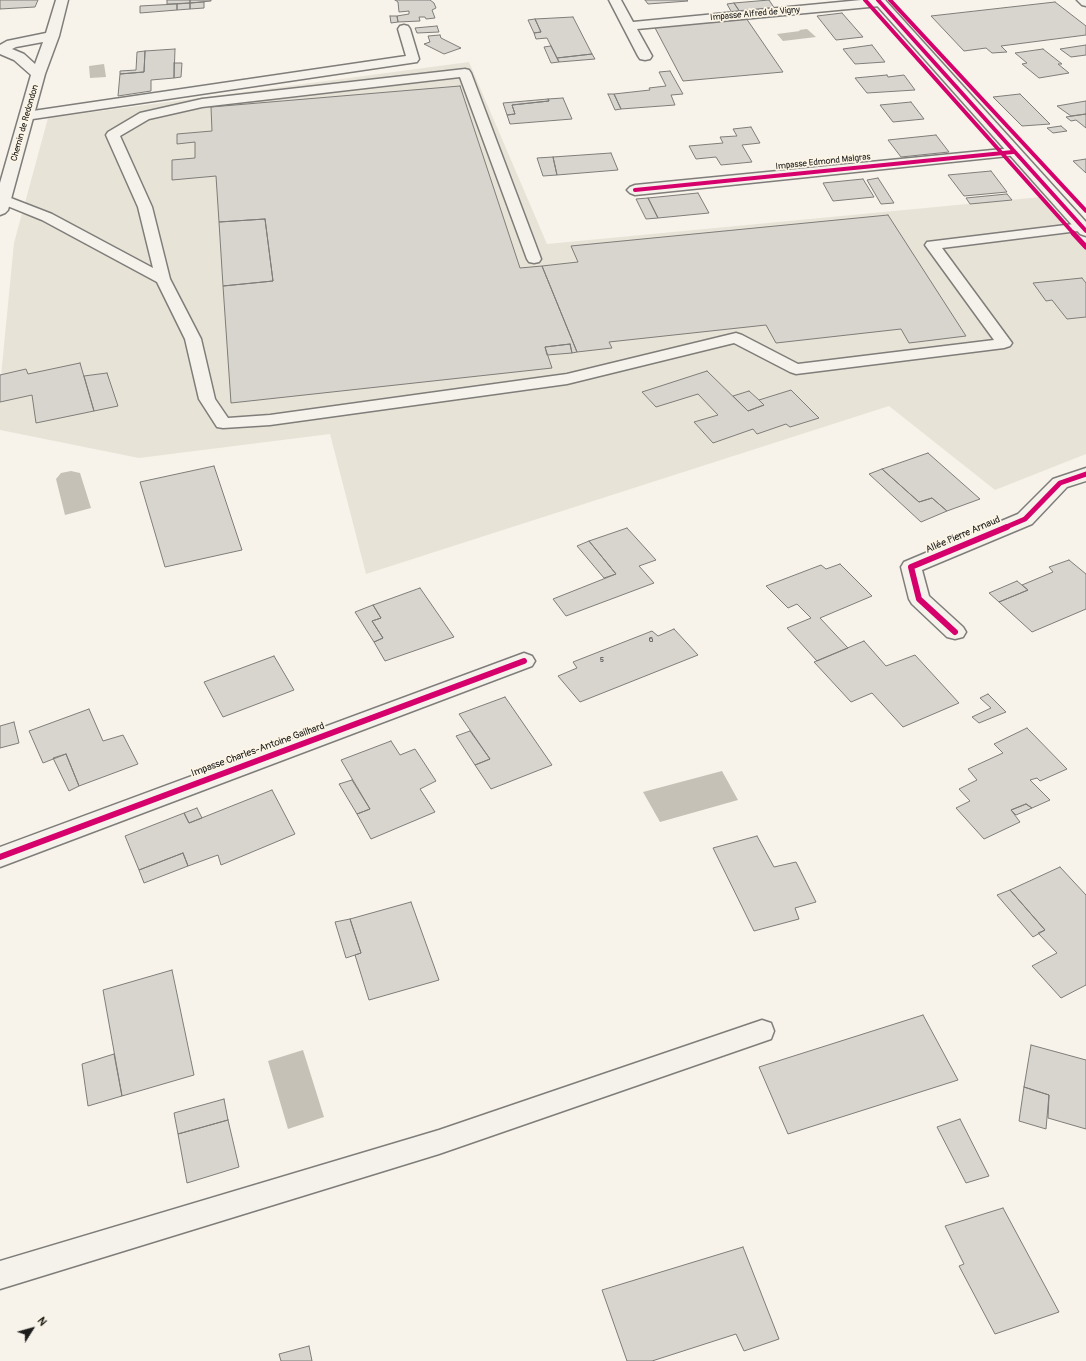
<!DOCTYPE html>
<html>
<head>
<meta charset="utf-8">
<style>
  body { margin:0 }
  #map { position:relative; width:1086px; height:1361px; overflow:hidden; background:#f7f3ea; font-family:Pangolin,sans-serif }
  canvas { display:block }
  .north { position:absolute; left:12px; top:1309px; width:40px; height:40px; -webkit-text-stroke:3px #fcf5e5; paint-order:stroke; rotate:53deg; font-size:11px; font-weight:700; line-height:16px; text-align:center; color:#1c1c1c }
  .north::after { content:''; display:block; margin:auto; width:14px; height:18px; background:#1c1c1c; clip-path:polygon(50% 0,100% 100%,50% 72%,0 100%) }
</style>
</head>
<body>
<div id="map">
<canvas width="1086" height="1361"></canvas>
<div class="north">N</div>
</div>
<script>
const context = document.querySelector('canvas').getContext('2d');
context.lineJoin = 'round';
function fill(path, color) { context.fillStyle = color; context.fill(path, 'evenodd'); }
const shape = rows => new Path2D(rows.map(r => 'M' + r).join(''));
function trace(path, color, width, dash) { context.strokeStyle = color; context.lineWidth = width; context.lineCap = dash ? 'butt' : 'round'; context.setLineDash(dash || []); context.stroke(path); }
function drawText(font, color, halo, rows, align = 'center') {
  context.font = font + ' Pangolin,sans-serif'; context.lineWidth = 3.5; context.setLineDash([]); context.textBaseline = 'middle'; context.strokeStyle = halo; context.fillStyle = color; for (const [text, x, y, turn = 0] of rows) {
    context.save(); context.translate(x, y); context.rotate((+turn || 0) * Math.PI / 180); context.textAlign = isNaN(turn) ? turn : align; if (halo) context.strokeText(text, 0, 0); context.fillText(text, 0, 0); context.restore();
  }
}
fill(shape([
  [469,62,547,244,1041,197,1086,250,1086,454,995,490,889,406,366,574,330,434,139,458,0,430,0,386,14,243,48,118]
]), '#e8e3d7');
fill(shape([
  [807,29,816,37,783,41,777,34,800,31,799,30],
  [104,64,106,77,90,78,89,66],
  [71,471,80,473,91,508,65,515,56,479,61,473],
  [722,771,738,800,660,822,643,792],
  [303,1050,324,1117,288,1129,268,1061]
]), '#c5c1b7');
const building = shape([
  [0,0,38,0,35,7,0,9,0,0],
  [167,0,190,0,190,3,167,4,167,0],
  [190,0,211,0,211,1,190,3,190,0],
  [395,0,430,0,434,3,436,8,432,10,435,18,426,19,425,17,419,17,420,21,398,22,397,16,409,14,409,11,399,12,398,2,395,0],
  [645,0,687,0,688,1,648,4,645,0],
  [769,0,775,9,740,12,734,3,769,0],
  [204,2,204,8,190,9,190,3,204,2],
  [1055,2,1086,26,1086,35,1001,46,1007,52,992,53,986,48,964,51,931,16,1055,2],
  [190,3,190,9,177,10,177,4,190,3],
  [734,3,740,12,732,13,727,4,734,3],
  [177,4,177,10,140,13,140,6,177,4],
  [842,13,863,37,836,40,817,16,842,13],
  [390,16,397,16,398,22,391,23,390,16],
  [573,17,592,54,557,58,547,38,536,39,534,33,541,32,535,19,573,17],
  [746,18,783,72,683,81,654,26,746,18],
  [535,19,541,32,534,33,528,20,535,19],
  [437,26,439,32,417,33,415,28,437,26],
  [440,35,441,38,461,48,444,54,424,44,430,42,428,36,440,35],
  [872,45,885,62,855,64,843,49,872,45],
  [1086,45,1086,55,1071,57,1060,49,1086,45],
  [551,46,559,62,551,63,544,47,551,46],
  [175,49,174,78,151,80,151,91,118,96,120,74,144,72,145,51,175,49],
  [1043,49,1062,64,1058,64,1069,73,1039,78,1022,64,1027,63,1015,53,1043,49],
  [145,51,144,72,120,74,120,71,136,70,137,52,145,51],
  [592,54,595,59,559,62,557,58,592,54],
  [174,63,182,63,181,77,174,78,174,63],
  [670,71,683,94,671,95,675,105,621,109,614,94,650,90,649,88,666,86,659,72,670,71],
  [887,75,888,77,904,75,915,90,867,93,855,78,887,75],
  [460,86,520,268,542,266,577,352,572,353,570,344,545,347,552,368,231,403,223,286,273,281,265,219,219,222,216,176,172,180,172,160,195,158,195,142,177,144,177,134,212,131,211,107,460,86],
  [608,94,614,94,621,109,615,110,608,94],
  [1020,94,1050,124,1022,126,993,97,1020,94],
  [563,98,572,119,510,124,507,115,515,114,512,105,549,101,548,99,563,98],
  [548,99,549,101,512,105,515,114,507,115,503,103,548,99],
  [1086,101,1086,114,1071,116,1057,106,1086,101],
  [911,102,924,119,893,122,880,105,911,102],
  [1086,114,1086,128,1076,120,1071,121,1066,117,1086,114],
  [1061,126,1067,131,1053,133,1047,128,1061,126],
  [751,127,760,143,742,145,752,162,721,165,716,157,696,159,689,146,723,143,720,137,737,136,733,129,751,127],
  [936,135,949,152,901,157,888,140,936,135],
  [611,153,618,170,557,175,553,157,611,153],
  [553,157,557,175,543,176,537,158,553,157],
  [1086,159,1086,173,1073,161,1086,159],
  [991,171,1007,192,964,196,948,175,991,171],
  [878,178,894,203,881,204,867,180,878,178],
  [863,179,874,197,833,201,823,183,863,179],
  [698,193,709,213,658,218,648,198,698,193],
  [1007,194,1012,200,970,204,966,198,1007,194],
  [648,198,658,218,646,219,636,199,648,198],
  [888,215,966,336,909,343,901,329,776,343,766,325,609,342,612,348,577,352,542,266,578,262,571,246,888,215],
  [265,219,273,281,223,286,219,222,265,219],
  [1082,278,1086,283,1086,317,1067,319,1052,300,1046,301,1033,283,1082,278],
  [570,344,572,353,547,355,545,347,570,344],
  [80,363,94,411,36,423,32,395,0,402,0,375,26,369,28,374,80,363],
  [707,371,748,411,764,405,759,400,791,390,819,418,790,427,786,424,757,434,753,429,713,443,694,422,718,415,698,394,656,407,642,392,707,371],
  [107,373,118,406,94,411,84,376,107,373],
  [749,391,759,400,764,405,748,411,733,396,749,391],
  [928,453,980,499,947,511,932,498,919,502,882,469,928,453],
  [214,466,242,550,165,567,140,482,214,466],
  [882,469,919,502,932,498,947,511,921,522,869,474,882,469],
  [627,528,656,560,639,566,654,583,566,616,553,599,616,574,589,541,627,528],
  [589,541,616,574,604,578,577,546,589,541],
  [1069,560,1086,574,1086,609,1032,632,999,602,1028,590,1022,585,1053,572,1049,567,1069,560],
  [840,564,872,596,820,618,848,648,817,661,787,628,811,618,797,604,788,608,766,586,821,565,826,569,840,564],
  [1017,581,1028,590,999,602,989,593,1017,581],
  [420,588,454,637,385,661,374,642,383,638,372,621,381,618,373,605,420,588],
  [373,605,381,618,372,621,383,638,374,642,355,612,373,605],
  [674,629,698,655,580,702,558,676,577,668,573,662,652,631,658,636,674,629],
  [864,641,886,666,915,655,959,703,903,727,872,693,851,702,814,662,864,641],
  [274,656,294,690,223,717,204,682,274,656],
  [988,694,1006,712,979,723,972,717,991,708,980,698,988,694],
  [505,697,552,765,491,789,475,765,490,759,459,714,505,697],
  [89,709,103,741,123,735,138,764,79,786,66,754,43,763,29,731,89,709],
  [14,722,19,743,0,748,0,726,14,722],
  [1027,728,1067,769,1040,781,1037,778,1030,780,1050,800,1032,808,1026,804,1011,810,1020,822,984,839,956,808,970,801,959,789,977,780,968,769,1003,753,994,744,1027,728],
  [470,731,490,759,475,765,456,736,470,731],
  [391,741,400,755,415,749,436,781,420,789,435,812,371,839,357,814,370,809,341,760,391,741],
  [66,754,79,786,69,791,53,758,66,754],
  [352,780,370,809,357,814,339,784,352,780],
  [272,790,295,834,221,865,218,855,188,866,183,853,139,870,125,836,184,813,189,823,272,790],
  [1026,804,1032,808,1016,815,1011,810,1026,804],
  [197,808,202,818,189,823,184,813,197,808],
  [757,836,774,867,796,862,816,902,795,908,799,919,754,931,713,848,757,836],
  [183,853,188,866,144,883,139,870,183,853],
  [1060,867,1086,895,1086,985,1061,998,1032,966,1057,953,1038,933,1045,930,1010,890,1060,867],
  [1010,890,1045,930,1033,937,997,895,1010,890],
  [411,902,439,980,369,1000,355,955,361,953,350,919,411,902],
  [350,919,361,953,346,958,335,922,350,919],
  [172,970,194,1075,122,1096,103,990,172,970],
  [923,1015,958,1080,788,1134,759,1067,923,1015],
  [1031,1045,1086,1060,1086,1129,1048,1118,1049,1095,1024,1087,1031,1045],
  [114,1054,122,1096,88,1106,82,1064,114,1054],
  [1024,1087,1049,1095,1046,1129,1019,1121,1024,1087],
  [224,1099,228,1120,178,1134,174,1113,224,1099],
  [960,1119,989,1176,966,1183,937,1127,960,1119],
  [228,1120,239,1167,187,1183,178,1134,228,1120],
  [1003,1208,1059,1312,995,1334,959,1266,964,1264,945,1226,1003,1208],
  [743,1247,779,1339,744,1351,736,1334,652,1361,627,1361,602,1290,743,1247],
  [309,1346,312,1361,281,1361,279,1354,309,1346]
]);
fill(building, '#d8d5cf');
trace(building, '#7f7d79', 1);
const service = shape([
  [404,25,408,26,410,29,419,59,417,62,26,120,21,119,20,116,21,113,26,112,406,56,398,29,400,26,404,25],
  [465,69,469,70,471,73,541,259,539,262,534,263,529,262,527,259,460,77,202,107,149,119,120,136,152,207,170,279,201,339,215,399,228,418,270,415,567,374,736,333,742,335,798,364,994,340,925,245,927,242,1082,223,1086,224,1086,230,942,248,1012,343,1010,346,1004,348,796,374,790,372,734,343,567,384,270,425,223,428,217,427,199,399,185,339,157,282,42,220,0,203,0,196,3,195,52,214,153,268,138,207,106,135,108,132,140,113,202,99,465,69],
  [762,1020,771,1023,774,1031,771,1039,439,1154,0,1289,0,1261,439,1130,762,1020]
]);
const minor = shape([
  [56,0,68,0,59,36,45,74,8,210,5,213,0,215,0,183,31,75,14,60,0,54,0,45,7,41,46,33,56,0],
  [43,42,35,64,24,54,12,49,16,47,43,42],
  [609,0,621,0,633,22,861,0,885,0,886,2,884,5,880,6,637,29,652,56,650,59,645,60,640,59,638,56,609,0],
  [1077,0,1086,0,1086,6,1082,5,1077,0],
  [1013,148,1018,149,1020,152,1018,155,635,195,630,193,627,190,630,187,635,185,1013,148],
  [1086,468,1086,481,1067,487,1032,524,922,570,929,596,963,627,966,632,963,637,955,639,947,637,912,604,909,599,901,567,904,562,1018,514,1053,479,1086,468],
  [524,653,532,656,535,661,532,666,0,867,0,847,524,653]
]);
const tertiary = shape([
  [872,0,885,0,1086,222,1086,236,1080,234,872,0]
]);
trace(service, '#7f7d79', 3);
trace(minor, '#7f7d79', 3);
trace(tertiary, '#7f7d79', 3);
fill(service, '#f5f2ec');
fill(minor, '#f5f2ec');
fill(tertiary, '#f5f2ec');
trace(shape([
  [865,0,1074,234],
  [878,0,1086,231],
  [890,0,1086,211],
  [635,190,1013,152]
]), '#d6006c', 4);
trace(shape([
  [1073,233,1086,247],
  [1004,528,1025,519,1060,483,1086,474]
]), '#d6006c', 5);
trace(shape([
  [955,632,919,599,911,567,1007,527],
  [0,857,524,661]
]), '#d6006c', 6);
drawText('8px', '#4b4a49', null, [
  ["6",651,640],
  ["5",602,660]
]);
drawText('9px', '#1c1c1c', '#fcf5e5', [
  ["Impasse Alfred de Vigny",755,14,-5],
  ["Chemin de Redondon",25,123,-74],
  ["Impasse Edmond Malgras",823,162,-6]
]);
drawText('10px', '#1c1c1c', '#fcf5e5', [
  ["Allée Pierre Arnaud",963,535,-23],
  ["Impasse Charles-Antoine Gailhard",258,750,-20]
]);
</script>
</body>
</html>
